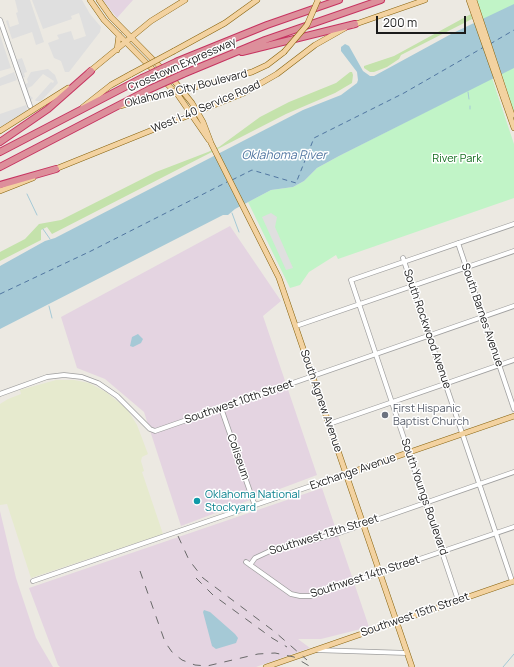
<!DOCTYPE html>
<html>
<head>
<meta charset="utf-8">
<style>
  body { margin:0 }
  #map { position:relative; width:514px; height:667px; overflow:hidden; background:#ece9e2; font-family:Manrope,sans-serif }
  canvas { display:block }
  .scale { position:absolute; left:376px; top:16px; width:90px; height:18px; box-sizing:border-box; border:2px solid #1b1b1b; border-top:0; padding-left:5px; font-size:12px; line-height:14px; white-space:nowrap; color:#1b1b1b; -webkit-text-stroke:3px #fff; paint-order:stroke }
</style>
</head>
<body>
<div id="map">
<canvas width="514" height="667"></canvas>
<div class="scale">200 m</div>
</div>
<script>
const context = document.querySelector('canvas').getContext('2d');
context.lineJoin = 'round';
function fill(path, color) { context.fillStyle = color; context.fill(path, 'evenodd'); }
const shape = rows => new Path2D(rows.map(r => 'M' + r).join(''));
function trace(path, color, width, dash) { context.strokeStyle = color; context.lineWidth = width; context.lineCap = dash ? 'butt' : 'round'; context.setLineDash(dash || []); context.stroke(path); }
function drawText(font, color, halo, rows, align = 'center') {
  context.font = font + ' Manrope,sans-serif'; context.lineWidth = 3; context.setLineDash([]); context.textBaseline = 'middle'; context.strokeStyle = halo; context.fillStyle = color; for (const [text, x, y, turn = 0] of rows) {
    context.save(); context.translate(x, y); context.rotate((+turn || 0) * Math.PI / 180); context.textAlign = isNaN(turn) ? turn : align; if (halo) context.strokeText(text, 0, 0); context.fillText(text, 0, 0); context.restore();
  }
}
fill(shape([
  [103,0,133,0,117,18],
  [230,226,281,301,263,316,317,475,181,526,144,412,105,379,77,368,61,317],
  [322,488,369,627,321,639,298,639,310,648,256,667,60,667,58,665,29,588],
  [0,511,16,578,36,638,53,667,0,667]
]), '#e4d4e1');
fill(shape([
  [56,380,74,380,89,383,106,392,127,409,137,425,148,454,142,457,141,461,144,471,142,472,163,534,31,578,7,504,0,505,0,404,8,399,21,394,20,390]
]), '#e6eace');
fill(shape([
  [471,14,472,19,401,55,399,59,387,67,374,72,370,72,364,68,364,66,394,56],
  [350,72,352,72,353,75,352,83,335,93,286,114,52,234,47,227,41,230,41,240,0,261,0,252,25,239,39,224,61,220,156,172,208,152,219,147,260,117,289,102,336,83]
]), '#c4e2ab');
fill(shape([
  [477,0,514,0,514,115,509,96],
  [492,78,514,144,514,198,338,259,336,255,309,272,300,285,290,288,248,202,271,190,293,187,304,181,317,168,339,156]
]), '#c1f4c7');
fill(shape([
  [15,0,30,0,44,42,36,45,32,32,12,39,6,21,8,20,10,27,19,24,16,13,18,12],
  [32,0,82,0,90,14,101,27,100,32,69,72,65,72,61,61,54,58,48,43,59,39,57,35,71,31,74,40,86,36,79,13,71,16,72,19,43,29],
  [0,35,11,68,0,71],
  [22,58,27,72,24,73,25,77,22,78,16,60],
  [48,69,55,75,58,83,41,101,36,101,35,100,51,82,53,83,54,81,43,74,32,86,28,88,29,95,33,98,31,100,27,96,24,84,28,83,27,79,31,72],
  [14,72,17,80,0,86,0,78],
  [26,105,28,111,0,128,0,114],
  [271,213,277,217,275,227,293,268,286,270,262,217]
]), '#dfdfdf');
fill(shape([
  [514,4,514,68,339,156,317,168,304,181,293,187,271,190,235,209,228,215,223,215,0,329,0,266,45,241,55,238,303,110,341,95,357,83,358,80,357,72,341,51,341,47,345,44,349,46,363,71,370,76,374,76,453,33],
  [138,334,143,339,141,343,133,347,130,346,132,337],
  [204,610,210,612,235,634,238,638,236,643,216,649,212,646,203,612]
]), '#a5c9d6');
trace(shape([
  [468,92,469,99],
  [470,106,470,109],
  [27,194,37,215],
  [232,213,239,232],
  [43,229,50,239],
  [49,306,52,318],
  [503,667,514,654]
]), '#a5c9d6', 1);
trace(shape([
  [490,44,514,30],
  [232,180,252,170,296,183,314,138,404,93,484,47],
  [0,294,91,251,227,182]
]), '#5176a1', 1, [5, 4]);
const minor = shape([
  [0,20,30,106],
  [458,243,514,409],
  [403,258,512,581],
  [296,326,514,251],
  [0,394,47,377,64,375,82,377,98,383,117,396,150,429,155,431,514,306],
  [221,408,255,506],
  [329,424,514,360],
  [246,562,291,594,300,596,311,596,514,527],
  [250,565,255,558,270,551,339,533,514,472],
  [33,581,346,474],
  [458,600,351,280,514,224],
  [315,650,407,653]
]);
const major = shape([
  [90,0,104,20,178,95,209,140],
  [99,0,111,17,175,82,192,103,203,122,211,143,279,278,412,667],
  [469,0,514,128],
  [474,0,512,115],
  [353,25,425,0],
  [117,50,119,35],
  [174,51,225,23,257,0],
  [89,72,151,21,185,0],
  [199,86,252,72,267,65,284,52],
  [120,106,159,95],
  [83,107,111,85,131,74],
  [0,131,68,88],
  [53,170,244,93,277,74,315,45,345,28],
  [0,191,33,178],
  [346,474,514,416],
  [266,667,514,581]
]);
const highway = shape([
  [242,52,355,24],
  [178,61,267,25,339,0],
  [183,74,265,40,381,0],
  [0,142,48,109,91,71],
  [0,152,142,78],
  [0,167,150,89],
  [0,185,56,169]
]);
trace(minor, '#9f9f9f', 5.5);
trace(major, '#86620d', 6);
trace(highway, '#c63360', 8);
trace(minor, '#fff', 4);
trace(major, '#f3d2a0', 5);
trace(highway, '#dd8f9b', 6);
trace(shape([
  [178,536,189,560,203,578,275,632,307,660],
  [140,571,165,642,172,652,182,660,195,665,207,666,258,654,275,653,294,657,311,667],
  [196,578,213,595,272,638,287,647]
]), '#696969', 1, [8, 8]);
const majorBridge = shape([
  [284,52,307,25,318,0],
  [131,74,174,51],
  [159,95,199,86]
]);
const highwayBridge = shape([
  [142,78,178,61],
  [150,89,183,74]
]);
trace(majorBridge, '#86620d', 6, []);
trace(highwayBridge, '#c63360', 8, []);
trace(majorBridge, '#f3d2a0', 5);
trace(highwayBridge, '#dd8f9b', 6);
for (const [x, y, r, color] of [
  [385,415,4,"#6b7280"],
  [197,501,4,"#0f9aa8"]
]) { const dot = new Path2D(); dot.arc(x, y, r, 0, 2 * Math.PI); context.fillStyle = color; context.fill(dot); trace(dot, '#fff', 1.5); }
drawText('11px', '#1b1b1b', '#fff', [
  ["Crosstown Expressway",182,65,-24],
  ["Oklahoma City Boulevard",186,89,-14],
  ["West I-40 Service Road",206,107,-23],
  ["South Barnes Avenue",482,315,71],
  ["South Rockwood Avenue",427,329,71],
  ["South Agnew Avenue",321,401,71],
  ["Southwest 10th Street",239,402,-19],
  ["Coliseum",238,457,71],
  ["Exchange Avenue",353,472,-19],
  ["South Youngs Boulevard",424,497,71],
  ["Southwest 13th Street",324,535,-17],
  ["Southwest 14th Street",365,577,-18],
  ["Southwest 15th Street",415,615,-19]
]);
drawText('11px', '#146e1f', '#fff', [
  ["River Park",457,159]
]);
drawText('11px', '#5b616d', '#fff', [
  ["First Hispanic",393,409],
  ["Baptist Church",393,422]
], 'left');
drawText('11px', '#0d838f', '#fff', [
  ["Oklahoma National",205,495],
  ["Stockyard",205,508]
], 'left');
drawText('italic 12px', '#5176a1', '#fff', [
  ["Oklahoma River",284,156]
]);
</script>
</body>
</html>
